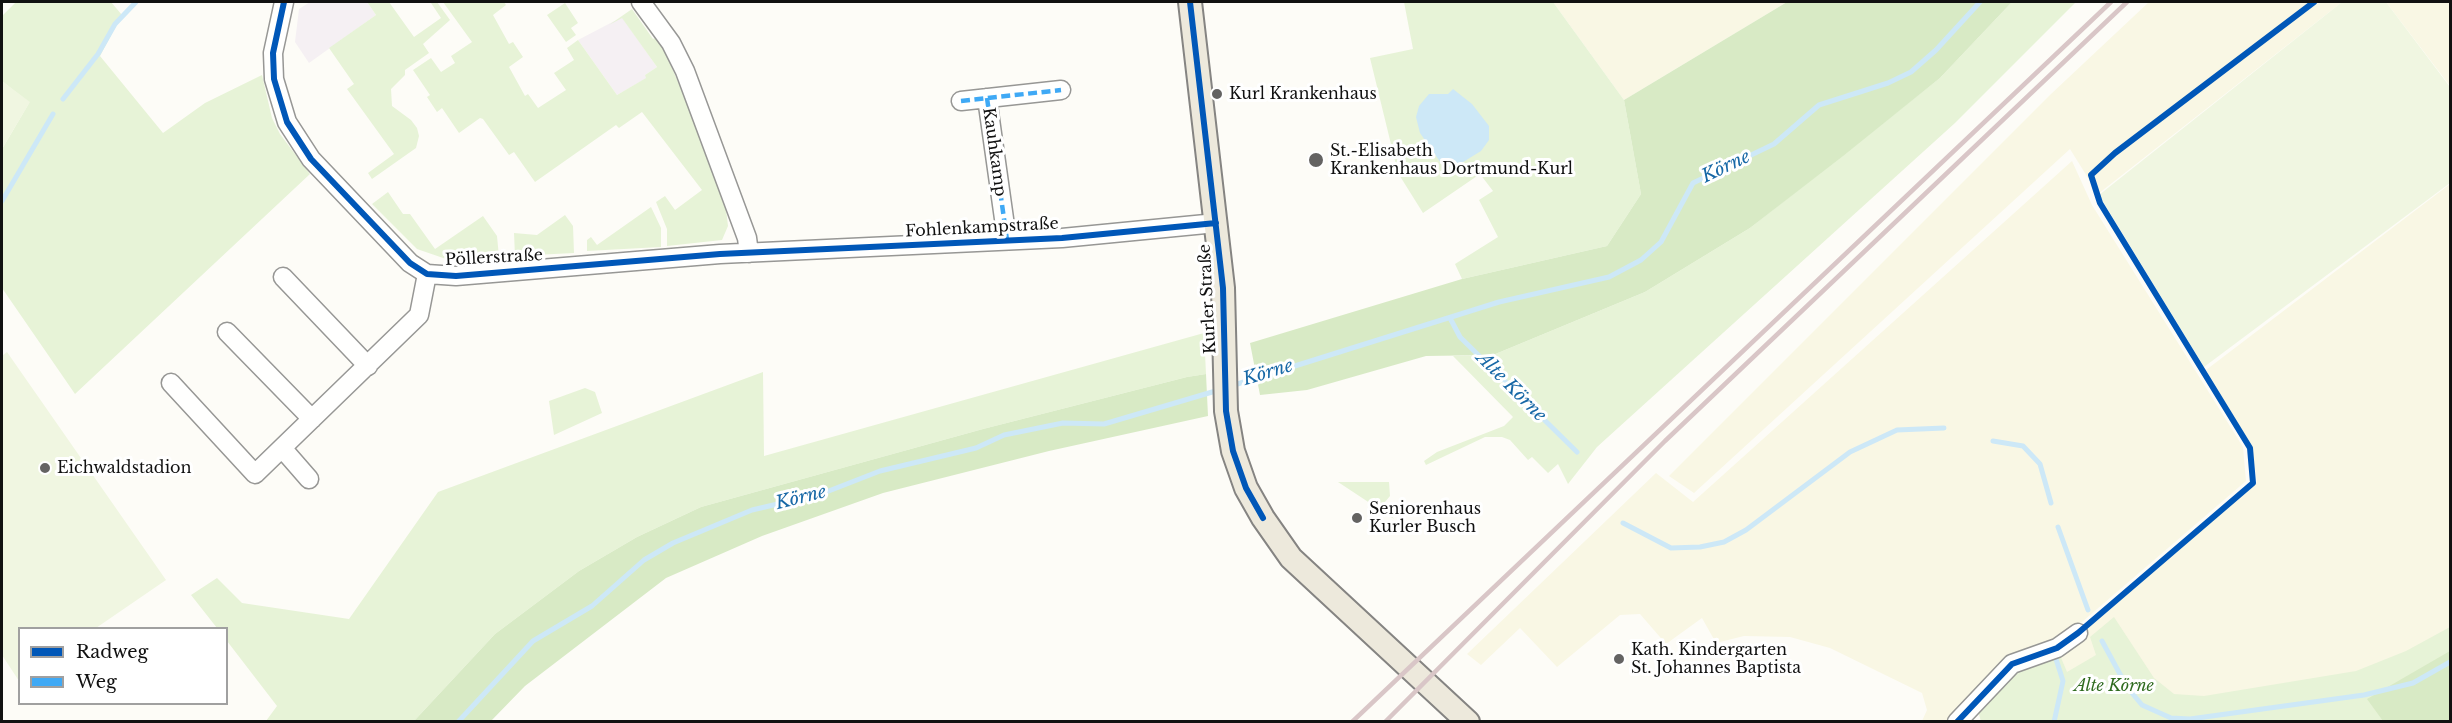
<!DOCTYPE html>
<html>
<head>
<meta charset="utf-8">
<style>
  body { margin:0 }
  #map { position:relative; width:2452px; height:723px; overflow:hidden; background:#fdfcf7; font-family:"Libre Baskerville",serif }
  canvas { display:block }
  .frame { position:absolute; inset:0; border:3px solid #111; pointer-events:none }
  .legend { position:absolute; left:18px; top:627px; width:210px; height:78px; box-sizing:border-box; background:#fff; border:2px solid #a0a0a0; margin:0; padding:8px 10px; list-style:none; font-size:18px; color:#111 }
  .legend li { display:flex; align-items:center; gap:12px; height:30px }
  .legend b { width:30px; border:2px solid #a0a0a0 }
</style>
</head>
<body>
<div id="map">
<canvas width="2452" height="723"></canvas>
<div class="frame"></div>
<ul class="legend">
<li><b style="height:8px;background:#0057b8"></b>Radweg</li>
<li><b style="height:8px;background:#3fa9f5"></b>Weg</li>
</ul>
</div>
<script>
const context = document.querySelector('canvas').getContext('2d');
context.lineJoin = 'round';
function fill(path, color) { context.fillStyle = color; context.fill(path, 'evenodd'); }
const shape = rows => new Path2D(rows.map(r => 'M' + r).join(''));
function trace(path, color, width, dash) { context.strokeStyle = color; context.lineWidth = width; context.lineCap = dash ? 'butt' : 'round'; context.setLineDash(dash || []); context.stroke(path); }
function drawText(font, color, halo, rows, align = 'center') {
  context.font = font + ' "Libre Baskerville",serif'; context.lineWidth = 6; context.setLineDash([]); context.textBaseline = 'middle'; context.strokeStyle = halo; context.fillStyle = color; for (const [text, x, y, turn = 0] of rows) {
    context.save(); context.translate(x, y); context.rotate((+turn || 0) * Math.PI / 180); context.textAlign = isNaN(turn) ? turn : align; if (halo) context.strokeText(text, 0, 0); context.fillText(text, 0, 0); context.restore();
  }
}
fill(shape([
  [310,2,367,2,376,15,309,63,295,42,299,9],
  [622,17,657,67,645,75,647,78,617,95,578,40]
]), '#f5f0f3');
fill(shape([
  [1553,2,1787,2,1624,100],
  [2149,2,2342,2,2098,194,2070,149,1694,493,1669,476,2051,94],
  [2386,2,2450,2,2450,86],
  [2072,161,2092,205,2243,447,2246,481,2075,628,1978,690,1947,721,1922,721,1927,710,1922,693,1830,648,1790,637,1744,636,1716,643,1702,618,1666,644,1640,614,1620,615,1557,667,1520,628,1481,665,1467,654,1656,473,1693,502],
  [2450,184,2450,651,2367,699,2076,722,2057,648,2078,633,2257,482,2252,447,2206,370]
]), '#f9f7e4');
fill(shape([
  [16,2,111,2,122,15,100,56,163,133,205,103,262,75,272,118,280,134,310,174,75,394,2,288,2,149,29,103,2,81,2,16],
  [367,2,389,2,414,37,441,18,431,3,434,2,437,2,450,20,423,44,429,53,405,70,405,75,391,89,392,106,411,120,417,128,419,136,416,148,372,179,368,173,394,154,347,89,354,84,329,48,376,15],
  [443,2,504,2,506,5,493,15,509,44,513,42,523,57,509,67,525,96,528,94,538,108,566,90,554,73,574,60,567,48,578,40,617,95,646,78,645,75,657,67,622,18,609,25,632,9,653,39,658,36,685,98,726,209,728,226,722,240,667,246,667,229,656,202,665,196,675,210,702,190,642,112,619,128,616,125,535,182,514,152,509,155,483,119,480,118,459,133,442,108,437,112,427,97,430,95,413,70,431,58,441,72,455,63,451,56,472,42],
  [1404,2,1553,2,1624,100,1641,194,1607,246,1462,279,1455,264,1498,237,1479,200,1493,191,1480,174,1423,213,1398,173,1370,58,1413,49],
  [2012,2,2076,2,1955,123,1597,447,1568,484,1558,464,1548,473,1532,457,1528,460,1510,440,1502,437,1485,437,1426,465,1424,461,1437,452,1504,426,1513,417,1453,356,1493,355,1645,292,1750,228,1940,78],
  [565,3,578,23,571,28,576,35,566,42,547,15],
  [388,192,403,214,410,214,435,249,483,216,497,236,499,257,449,260,417,249,372,204],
  [651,207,661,228,661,247,587,251,587,240,591,237,597,245],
  [565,215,573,226,574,253,515,256,514,233,537,235],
  [1204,333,1206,374,1187,377,983,429,701,507,637,537,579,571,495,634,414,721,266,721,277,706,227,641,226,628,217,628,191,595,217,578,242,603,349,619,438,492,763,372,764,456],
  [585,388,595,392,602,413,554,435,549,401],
  [1338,482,1389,482,1390,496,1385,502,1386,510,1394,519],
  [2114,617,2154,678,2174,694,2204,696,2356,671,2406,651,2450,627,2450,721,1981,722,1976,702,2012,664,2057,648,2067,672,2096,655,2090,637]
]), '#e7f3d7');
fill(shape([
  [1787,2,2012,2,1940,78,1843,156,1750,228,1645,292,1493,355,1426,356,1307,390,1260,395,1250,343,1462,279,1607,246,1641,194,1624,100],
  [1206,374,1208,416,1049,451,883,493,762,536,666,578,525,686,491,721,414,721,495,634,579,571,637,537,701,507,983,429,1187,377],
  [2450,651,2450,721,2383,721,2367,699]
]), '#d8eac5');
fill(shape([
  [2342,2,2386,2,2450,87,2450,183,2204,367,2099,195],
  [2,81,30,102,2,149],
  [7,352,166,580,96,628,20,628,19,681,2,655,2,356]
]), '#f0f6e1');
fill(shape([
  [1453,89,1472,104,1489,126,1489,140,1481,151,1455,167,1443,166,1420,133,1416,117,1419,106,1429,94,1448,94]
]), '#cde8f7');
trace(shape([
  [63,99,98,54,115,24,136,2],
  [2,201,53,114],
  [1450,318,1460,337,1577,452],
  [1231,386,1499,302,1609,277,1641,260,1661,242,1693,183,1774,144,1819,105,1888,83,1911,72,1936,50,1980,2],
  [1993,441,2023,446,2040,464,2051,503],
  [1623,523,1671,548,1700,547,1724,542,1746,530,1850,452,1897,430,1944,428],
  [2058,527,2088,610],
  [2102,641,2127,687,2142,705,2171,718,2190,719,2364,695,2413,683,2450,662],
  [458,722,533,641,592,606,644,560,673,543,752,510,821,494,880,471,976,448,1004,435,1063,423,1104,424,1219,390],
  [2054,722,2063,681,2056,659]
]), '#cde8f7', 5);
const minor = shape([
  [284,2,273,53,274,79,287,122,311,159,410,263,427,274,456,276,720,254,1062,238,1216,223],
  [641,2,671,43,685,71,747,238,749,253],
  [987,98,1007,240],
  [961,101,1061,90],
  [283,277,368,366],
  [227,332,312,419],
  [171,383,255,474,419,315,427,274],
  [282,448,309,479],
  [1957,722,2012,664,2057,648,2078,633]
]);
const major = shape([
  [1190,2,1223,288,1226,411,1233,451,1246,488,1263,518,1291,558,1468,722]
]);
trace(minor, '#979795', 21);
trace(major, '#858482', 26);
trace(minor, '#fffffe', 18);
trace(major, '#ede9dc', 22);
trace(shape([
  [1352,722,2111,2],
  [1385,722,1665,441,2127,2]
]), '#d9c6c7', 4.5);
trace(shape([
  [987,98,1007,240],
  [961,101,1061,90]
]), '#3fa9f5', 4.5, [9, 4.5]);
trace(shape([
  [284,2,273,53,274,79,287,122,311,159,410,263,427,274,456,276,720,254,1062,238,1216,223],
  [1190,2,1223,288,1226,411,1233,451,1246,488,1263,518],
  [1957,722,2012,664,2057,648,2078,633,2253,483,2250,448,2100,203,2091,175,2115,153,2314,2]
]), '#0057b8', 6);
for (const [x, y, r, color] of [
  [1217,94,6,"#646362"],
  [1316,160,8,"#646362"],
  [45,468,6,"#646362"],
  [1357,518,6,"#646362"],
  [1619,659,6,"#646362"]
]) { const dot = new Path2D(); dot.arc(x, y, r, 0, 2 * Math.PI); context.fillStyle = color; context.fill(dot); trace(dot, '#fff', 2); }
drawText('16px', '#111', '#fff', [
  ["Kurl Krankenhaus",1229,94],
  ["St.-Elisabeth",1330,151],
  ["Krankenhaus Dortmund-Kurl",1330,169],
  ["Eichwaldstadion",57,468],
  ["Seniorenhaus",1369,509],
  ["Kurler Busch",1369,527],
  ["Kath. Kindergarten",1631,650],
  ["St. Johannes Baptista",1631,668]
], 'left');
drawText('16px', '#111', '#fff', [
  ["Kauhkamp",994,152,82],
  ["Fohlenkampstraße",982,228,-3],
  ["Pöllerstraße",494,258,-3],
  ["Kurler Straße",1208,299,-93]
]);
drawText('italic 16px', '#2f6b1f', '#fff', [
  ["Alte Körne",2114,686]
]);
drawText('italic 18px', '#1768a6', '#fff', [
  ["Körne",1726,167,-26],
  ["Körne",1268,373,-17],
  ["Alte Körne",1511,387,45],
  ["Körne",801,498,-14]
]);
</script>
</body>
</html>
